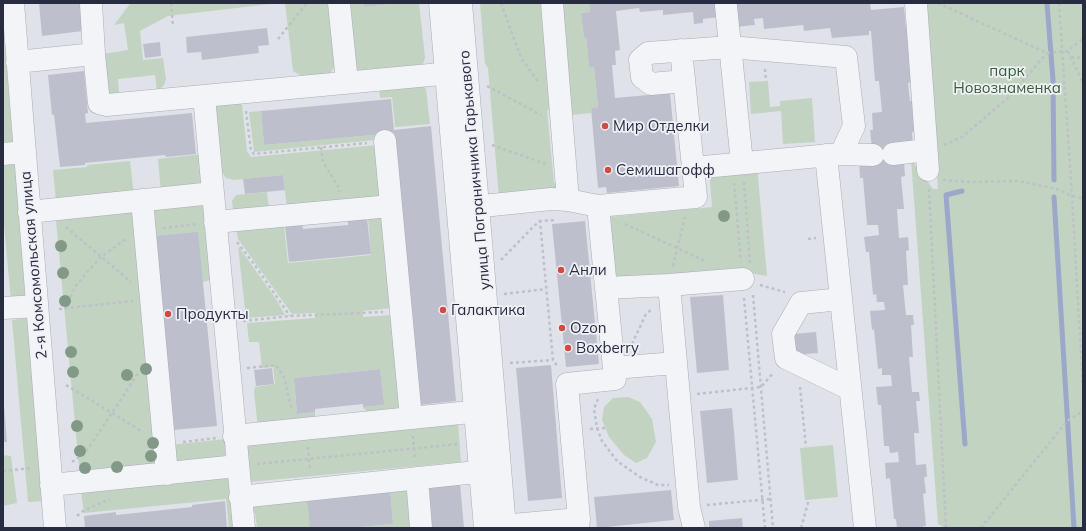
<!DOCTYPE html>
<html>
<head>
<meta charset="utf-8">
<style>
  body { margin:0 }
  #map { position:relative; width:1086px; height:531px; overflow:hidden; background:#e0e2e9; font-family:Mulish,sans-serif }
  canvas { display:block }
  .frame { position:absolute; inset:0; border:4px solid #282c41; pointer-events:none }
</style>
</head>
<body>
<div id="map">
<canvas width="1086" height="531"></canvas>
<div class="frame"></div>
</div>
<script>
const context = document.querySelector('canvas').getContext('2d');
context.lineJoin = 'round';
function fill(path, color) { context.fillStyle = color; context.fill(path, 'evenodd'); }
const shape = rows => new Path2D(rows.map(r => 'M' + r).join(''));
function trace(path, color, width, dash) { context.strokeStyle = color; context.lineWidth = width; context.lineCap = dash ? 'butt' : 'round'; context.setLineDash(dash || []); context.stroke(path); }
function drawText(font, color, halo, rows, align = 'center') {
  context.font = font + ' Mulish,sans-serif'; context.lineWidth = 3.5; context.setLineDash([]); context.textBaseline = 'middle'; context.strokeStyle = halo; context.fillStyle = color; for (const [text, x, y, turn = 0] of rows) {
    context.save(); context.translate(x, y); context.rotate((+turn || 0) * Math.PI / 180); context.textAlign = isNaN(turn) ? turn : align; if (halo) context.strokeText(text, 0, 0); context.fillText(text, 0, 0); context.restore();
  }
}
fill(shape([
  [129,3,279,3,168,16,140,31,143,60,163,58,166,79,164,85,161,88,157,90,155,75,118,79,119,94,109,94,107,90,103,54,128,50,124,23,114,25,129,5],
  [285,3,331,3,336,65,330,73,302,76,293,71],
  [343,3,364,3,364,7,399,3,419,3,425,57,424,62,422,65,354,71],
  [480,3,589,3,590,12,581,13,584,37,586,37,589,67,594,67,598,107,591,108,591,113,571,115,570,108,547,110,554,183,560,182,561,193,499,198,488,68,485,64],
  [926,3,1083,3,1083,528,945,528,938,524,911,159,933,189,938,189],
  [3,22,13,144,3,144],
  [768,81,770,107,780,106,780,101,812,98,815,142,783,144,781,111,751,114,749,82],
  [424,86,426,89,430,124,395,127,392,97,380,98,379,88],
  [241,95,247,151,251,157,377,145,382,199,287,208,283,175,234,180,226,178,220,168,215,99],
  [261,111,264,145,394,133,395,138,254,152,249,112],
  [203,154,206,186,161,193,158,159],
  [16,160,28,300,11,301,3,214,3,161],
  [130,161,134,195,56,201,53,170,87,167,87,165],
  [757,166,767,276,737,271,624,280,615,275,610,217,712,207,709,170],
  [267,192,269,210,233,209,232,201,236,195],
  [203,200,212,276,210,280,203,282,155,236,150,204],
  [132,207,158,464,83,472,79,466,56,221,58,216],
  [381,211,392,308,363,311,363,317,392,315,399,406,397,412,370,416,363,407,383,405,380,369,294,378,297,414,315,412,315,421,258,428,254,392,255,387,275,384,273,367,262,368,259,342,249,342,247,323,315,318,315,313,292,314,238,239,236,227,284,226,288,263,371,255,368,217],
  [238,246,276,299,285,315,246,318],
  [28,318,43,501,28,502,12,320],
  [628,397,640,402,652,419,656,442,647,458,636,463,624,455,609,437,602,420,604,407,613,398],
  [458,422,461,462,249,482,244,443],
  [225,439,225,455,222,460,176,467,170,445],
  [833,445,838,497,805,500,800,448],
  [3,455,11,456,17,503,3,506],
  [226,472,229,479,234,528,229,528,226,499,84,513,81,491],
  [411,481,412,528,348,528,393,524,390,488],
  [326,490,310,528,257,528,255,513,248,513,246,499]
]), '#c2d3c1');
trace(shape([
  [1047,3,1053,80,1054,180],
  [962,191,946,195,965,444],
  [1054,197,1074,528]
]), '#9ba8ca', 5);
fill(shape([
  [39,3,80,3,83,31,42,36],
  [364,3,390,3,390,4,364,7],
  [589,3,870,3,871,10,904,7,906,28,910,28,911,82,908,83,910,101,916,101,918,132,912,132,913,146,904,162,905,176,901,177,904,209,897,209,899,238,908,237,909,250,906,251,908,285,903,285,906,315,913,315,914,325,911,325,913,357,909,357,912,392,919,392,920,401,916,401,919,433,914,433,916,465,926,464,927,477,924,477,926,493,923,494,926,526,923,526,923,528,897,528,896,519,894,519,890,478,886,479,885,463,899,462,898,452,890,453,889,446,884,446,881,405,878,405,876,387,892,386,891,375,882,375,882,368,878,369,874,329,872,330,870,311,885,310,884,302,877,302,876,294,873,295,869,252,866,252,864,237,879,235,878,225,867,225,863,178,860,178,859,160,873,159,870,130,873,130,872,113,882,112,879,81,875,81,871,31,869,31,869,35,832,38,830,28,804,31,803,25,764,29,763,18,754,19,755,25,735,27,719,17,703,19,703,23,694,24,693,12,663,15,663,10,640,12,639,8,616,11,620,50,615,51,616,65,612,65,615,98,670,93,679,186,607,193,606,187,598,188,591,108,598,107,594,67,589,67,586,37,584,37,581,13,590,12],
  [267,28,269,45,258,46,259,53,202,60,201,52,187,53,186,37],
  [160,42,161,56,145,58,143,44],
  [84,71,88,113,85,114,86,123,192,113,196,154,166,157,165,155,85,163,85,165,60,167,54,115,52,115,48,75],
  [391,99,394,130,431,126,456,401,419,405,394,133,264,145,261,111],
  [283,175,285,190,245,194,243,179],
  [367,218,371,254,289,262,285,226,302,224,303,229,348,225,348,220],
  [585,221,599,364,566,367,552,224],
  [198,232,217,426,173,430,155,236],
  [723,295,729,370,697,373,690,297],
  [816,332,818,353,796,355,794,334],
  [551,365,562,498,528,501,516,368],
  [272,368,274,384,256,386,254,370],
  [380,369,384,405,363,407,363,404,315,409,315,412,297,414,294,378],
  [3,405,4,405,7,442,3,442],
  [732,408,738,480,707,483,700,411],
  [460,483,464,528,430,528,426,486],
  [390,488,393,524,348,528,310,528,307,496],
  [671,490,674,520,597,528,594,497],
  [225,501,227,528,85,528,84,516,116,512,116,515,192,507,192,505],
  [742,518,743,528,709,528,709,521]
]), '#bdc0cc');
const minor = shape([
  [13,3,55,528],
  [91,3,94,54],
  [339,3,347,82],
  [440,3,485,528],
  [461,3,505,528],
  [552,3,568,200],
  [916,3,928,170],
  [726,6,742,163],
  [17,62,94,54,99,103,107,105,462,72],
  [684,81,651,84,642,77,640,60,648,53,730,47,846,57,854,126,841,154],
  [204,96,244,528],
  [385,141,411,418],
  [3,154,25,152],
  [893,154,926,150],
  [826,155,865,528],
  [693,168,841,154,873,155],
  [142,200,167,474],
  [463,208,551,199,568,200,598,206,696,197,681,50],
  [29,212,213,193],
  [215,222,391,206],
  [669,285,743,279],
  [606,288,669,285,689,507,694,528],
  [841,299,801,303,783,334,786,358,850,389],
  [3,308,37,306],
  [614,368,676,363],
  [234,436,490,410],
  [417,478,421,528],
  [51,485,237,466],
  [240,497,495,470],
  [490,527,579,519],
  [578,528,579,519,567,384,615,379,598,206]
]);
trace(minor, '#a9abb7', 23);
trace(shape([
  [171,3,173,26],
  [501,3,521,58,539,83],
  [938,3,1047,53,1068,51,1083,39],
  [1059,3,1072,196,1083,390],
  [278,39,307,3],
  [1068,51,1083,83],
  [1071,57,1083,58],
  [765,69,766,81],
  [487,86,541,115],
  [246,111,251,151,254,154,367,143],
  [492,145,546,164],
  [944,145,962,137,1009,97,1047,53],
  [321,147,323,162,339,188,339,192],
  [943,180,968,182,1018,181,1057,189,1072,196,1083,198],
  [744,182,750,263],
  [734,183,741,261],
  [929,189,946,528],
  [539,221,540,221,553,360,558,367],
  [625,224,707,262],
  [66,227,131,282],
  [163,228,197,224],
  [808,239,816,238],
  [237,242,254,264,290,316],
  [501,260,534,226,540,221,556,220],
  [673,266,685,217],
  [760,285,785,292],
  [504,294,546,289],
  [753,295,773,528],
  [744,298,765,528],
  [65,308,75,287,89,270,101,257,126,239],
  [59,309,133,301],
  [243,321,290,316,383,312],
  [632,344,646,314,652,309],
  [510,363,553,360],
  [247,368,276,365,284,377,292,411],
  [66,385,143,432],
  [800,387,806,447],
  [697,394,761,387,774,372],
  [598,399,594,409,597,428,602,441,617,461,640,477,658,485,669,485],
  [590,429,605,428],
  [413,436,415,459],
  [183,442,216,438],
  [308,447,310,470],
  [72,462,86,452,139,372],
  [257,464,459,444],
  [3,471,32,468],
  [707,505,770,499],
  [77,516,83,511,110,499],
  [801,528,809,499],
  [981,528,1067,421,1083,411]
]), '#bec0c8', 2.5, [3, 3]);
trace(minor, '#f3f4f8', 22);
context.fillStyle = '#829987';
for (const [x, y] of [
  [724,216],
  [61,246],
  [63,273],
  [65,301],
  [71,352],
  [146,369],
  [73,372],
  [127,375],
  [77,426],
  [153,443],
  [80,451],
  [151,456],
  [117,467],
  [85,468]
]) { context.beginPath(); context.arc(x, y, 6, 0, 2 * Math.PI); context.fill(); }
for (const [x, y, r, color] of [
  [605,126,4,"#d04b43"],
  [608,170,4,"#d04b43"],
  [561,270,4,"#d04b43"],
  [443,310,4,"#d04b43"],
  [168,314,4,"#d04b43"],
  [562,328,4,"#d04b43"],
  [568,348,4,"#d04b43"]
]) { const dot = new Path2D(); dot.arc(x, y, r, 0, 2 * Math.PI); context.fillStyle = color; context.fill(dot); trace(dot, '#f0f1f7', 1.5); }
drawText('15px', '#365d36', '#f0f1f7', [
  ["парк",1007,71],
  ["Новознаменка",1007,88]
]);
drawText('15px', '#282c41', '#f0f1f7', [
  ["Мир Отделки",613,126],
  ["Семишагофф",616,170],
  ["Анли",569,270],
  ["Галактика",451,310],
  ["Продукты",176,314],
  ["Ozon",570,328],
  ["Boxberry",576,348]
], 'left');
drawText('15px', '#282c41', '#f0f1f7', [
  ["улица Пограничника Гарькавого",475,170,-95],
  ["2-я Комсомольская улица",34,265,-95]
]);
</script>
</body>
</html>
